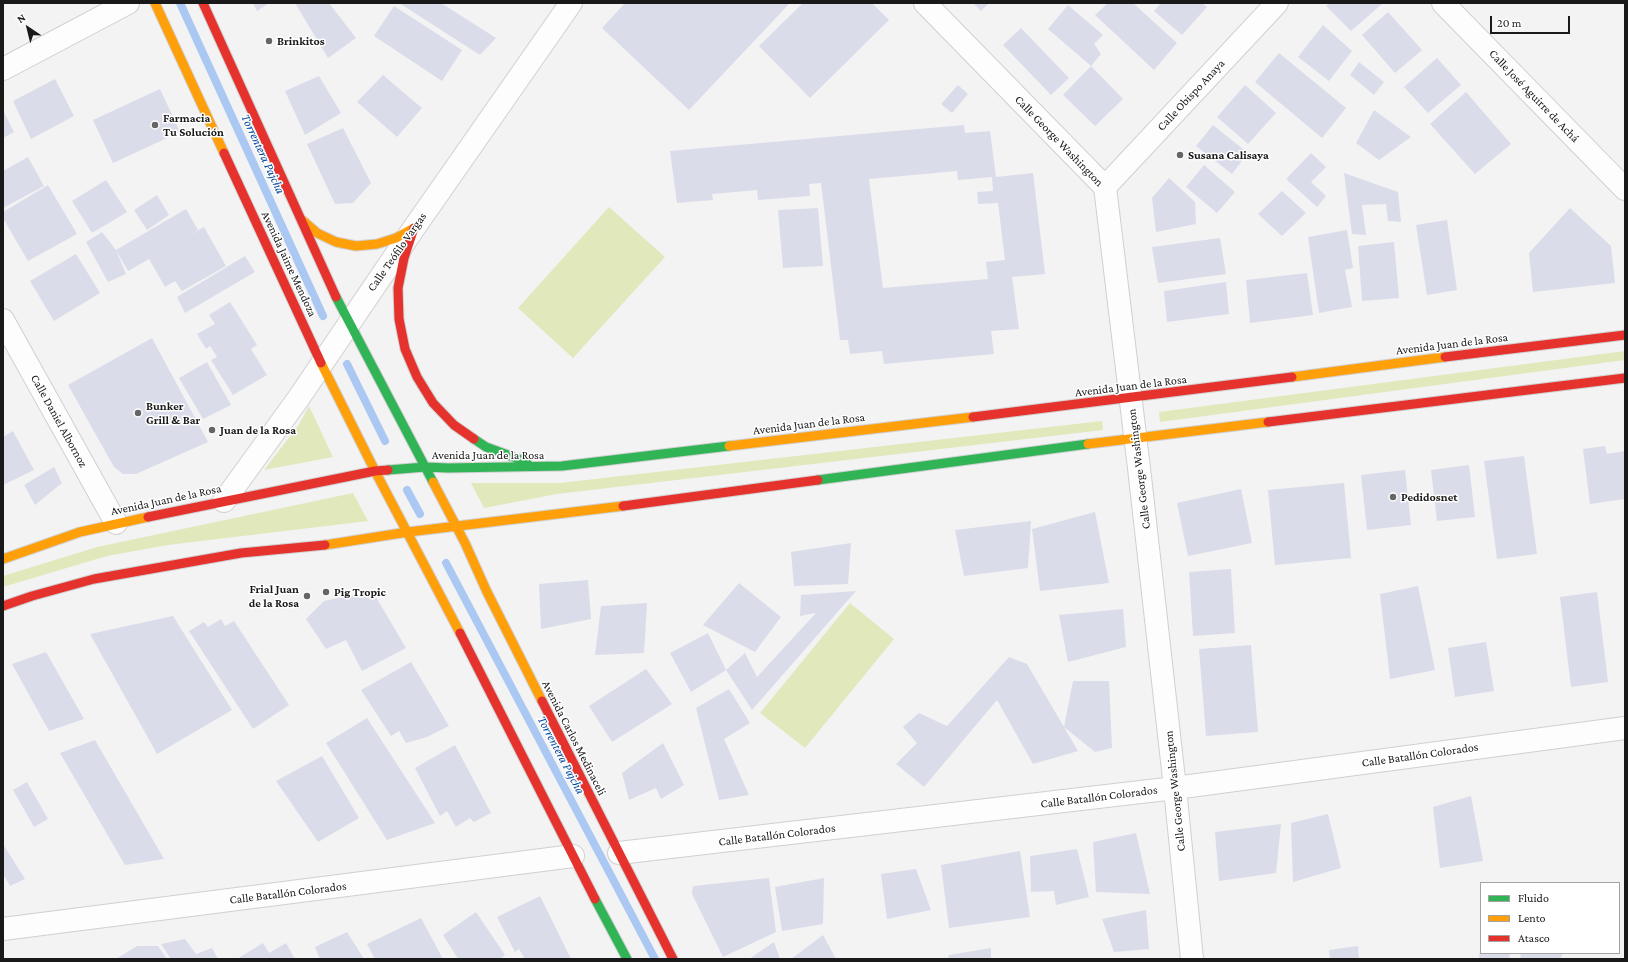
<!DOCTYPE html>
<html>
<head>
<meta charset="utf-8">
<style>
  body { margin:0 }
  #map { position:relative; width:1628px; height:962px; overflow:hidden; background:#f3f3f4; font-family:"Crimson Pro",serif }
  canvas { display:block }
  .frame { position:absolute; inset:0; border:4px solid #19191a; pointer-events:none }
  .legend { position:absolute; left:1480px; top:882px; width:140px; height:72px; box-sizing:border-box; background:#fff; border:1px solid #a3a3a3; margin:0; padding:5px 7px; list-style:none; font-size:12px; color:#19191a }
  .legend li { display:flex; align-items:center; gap:8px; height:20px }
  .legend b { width:20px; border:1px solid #a3a3a3 }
  .north { position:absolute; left:8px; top:8px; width:40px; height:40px; -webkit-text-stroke:3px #fff; paint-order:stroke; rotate:325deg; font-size:11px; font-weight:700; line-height:16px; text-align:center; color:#19191a }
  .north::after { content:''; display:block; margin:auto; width:14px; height:18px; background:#19191a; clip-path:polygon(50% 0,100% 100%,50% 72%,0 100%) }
  .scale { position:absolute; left:1490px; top:16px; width:80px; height:18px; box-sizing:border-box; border:2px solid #19191a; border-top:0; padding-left:5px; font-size:12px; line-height:14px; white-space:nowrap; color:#19191a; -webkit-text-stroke:3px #fff; paint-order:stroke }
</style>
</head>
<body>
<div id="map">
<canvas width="1628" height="962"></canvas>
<div class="frame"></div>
<ul class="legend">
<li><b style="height:5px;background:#30b455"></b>Fluido</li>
<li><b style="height:5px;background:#ff9f0a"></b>Lento</li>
<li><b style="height:5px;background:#e5322d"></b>Atasco</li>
</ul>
<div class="north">N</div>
<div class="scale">20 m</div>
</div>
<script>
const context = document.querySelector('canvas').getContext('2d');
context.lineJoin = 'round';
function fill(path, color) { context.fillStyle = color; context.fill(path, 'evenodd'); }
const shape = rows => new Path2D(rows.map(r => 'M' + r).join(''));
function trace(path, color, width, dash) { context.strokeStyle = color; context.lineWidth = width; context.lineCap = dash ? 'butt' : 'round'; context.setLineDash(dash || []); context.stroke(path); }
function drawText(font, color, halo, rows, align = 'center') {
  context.font = font + ' "Crimson Pro",serif'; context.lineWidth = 3; context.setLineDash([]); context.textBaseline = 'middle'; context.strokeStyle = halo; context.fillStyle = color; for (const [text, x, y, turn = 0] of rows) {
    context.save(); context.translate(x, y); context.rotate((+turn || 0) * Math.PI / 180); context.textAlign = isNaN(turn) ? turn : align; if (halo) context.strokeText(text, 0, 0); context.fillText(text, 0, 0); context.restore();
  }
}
fill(shape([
  [609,207,665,257,573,358,518,308],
  [1625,351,1625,360,1160,422,1159,412],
  [309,406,333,457,264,470,298,426],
  [1102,421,1103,430,557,494,484,508,471,483,560,483],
  [353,493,368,521,168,545,107,556,3,587,3,576,97,547],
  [850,603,894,639,805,748,760,713]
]), '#e1e9bc');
trace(shape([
  [180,3,323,316],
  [347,364,385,441],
  [407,490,420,514],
  [446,563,655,959]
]), '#abc8f2', 8);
fill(shape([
  [253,3,269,3,257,11],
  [295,3,329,3,356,38,328,58],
  [399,3,441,3,496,38,480,55],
  [625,3,790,3,689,110,602,28],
  [803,3,872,3,889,20,810,98,759,46],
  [973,3,989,3,981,11],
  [1108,3,1133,3,1177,43,1154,70,1095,15],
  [1161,3,1202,3,1207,7,1182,35,1154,11],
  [1329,3,1381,3,1382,4,1351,31,1326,6],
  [1068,5,1103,35,1094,44,1101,54,1091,66,1048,29],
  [394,6,462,50,442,81,374,36],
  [1388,12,1422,50,1395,73,1362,35],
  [1323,25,1352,51,1329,81,1298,57],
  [1021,28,1069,78,1051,95,1003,45],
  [1279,53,1346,108,1322,138,1255,82],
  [1437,58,1461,85,1428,113,1404,87],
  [1359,62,1384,82,1374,95,1350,75],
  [1091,66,1123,99,1095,126,1063,95],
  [383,75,422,108,397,137,357,102],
  [319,76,341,113,305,135,285,91],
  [55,79,74,116,31,139,13,101],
  [958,85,968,94,952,113,941,104],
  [1245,85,1276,113,1248,144,1217,117],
  [160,89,180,132,113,163,93,120],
  [1466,92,1511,144,1475,174,1430,124],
  [3,110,14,132,3,138],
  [1374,110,1411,137,1379,160,1356,143],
  [964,125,965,133,990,131,996,177,1033,173,1045,274,1012,277,1019,329,991,331,994,354,884,364,882,351,850,354,848,340,840,340,821,183,809,184,810,196,758,200,757,190,712,194,713,200,677,203,670,151],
  [957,171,958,180,992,177,993,191,977,192,978,204,998,203,1005,260,986,262,988,279,883,288,869,179],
  [1213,125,1248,153,1232,174,1196,146],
  [343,128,371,183,353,203,335,204,307,144],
  [1311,153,1326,167,1311,182,1326,196,1317,207,1286,179],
  [28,157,44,186,3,208,3,171],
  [1204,165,1235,192,1217,213,1186,187],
  [1344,173,1398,192,1401,222,1388,221,1386,204,1362,205,1366,235,1352,234],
  [1169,178,1195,202,1196,224,1156,232,1152,198],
  [106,180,127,212,92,233,72,201],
  [48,185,77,234,28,261,3,218,3,212],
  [1282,191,1306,213,1282,236,1258,214],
  [157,195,169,215,147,230,134,210],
  [818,208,823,266,783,268,778,210],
  [1570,208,1611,246,1615,283,1533,292,1529,253],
  [186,209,198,230,183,239,204,227,226,266,182,291,175,281,165,287,149,259,128,271,116,250,126,274,108,282,86,242,102,232,116,250],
  [1447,220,1457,290,1427,295,1416,225],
  [1347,230,1353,268,1345,270,1352,307,1319,313,1308,237],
  [1220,238,1226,274,1158,283,1152,247],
  [1394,242,1399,298,1362,301,1358,246],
  [76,254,100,293,54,321,30,281],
  [245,256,255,272,185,313,177,297],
  [1307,273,1313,315,1250,323,1246,280],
  [1226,282,1229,314,1167,322,1164,291],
  [230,302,257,345,251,349,267,375,233,395,211,360,217,357,210,346,206,349,197,334,215,324,209,315],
  [152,338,208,442,136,474,123,474,114,467,68,385],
  [207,362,231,405,203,419,179,378],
  [13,431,34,470,3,485,3,437],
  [1605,446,1607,454,1625,451,1625,499,1590,504,1583,449],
  [1524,456,1537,554,1497,559,1484,461],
  [1469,465,1475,517,1437,521,1431,470],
  [54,467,62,483,35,505,24,485],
  [1405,470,1411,525,1367,530,1361,475],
  [1344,483,1351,558,1275,565,1268,490],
  [1241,489,1252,543,1188,556,1177,503],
  [1095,512,1109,583,1040,591,1032,529],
  [1031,521,1028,568,964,576,955,530],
  [851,543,848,584,794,586,791,552],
  [1231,569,1235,633,1193,636,1189,572],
  [588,580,591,619,541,629,539,584],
  [739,583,781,617,755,652,703,625],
  [1418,586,1435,670,1390,679,1380,594],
  [856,591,752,710,726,670,745,653,757,677,816,613,800,616,801,595],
  [373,592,406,648,362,671,346,640,326,649,306,619,324,601,350,595],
  [1597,592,1608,682,1571,687,1560,597],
  [647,603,644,653,595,655,601,606],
  [1123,609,1126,647,1068,662,1059,615],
  [173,616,232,710,157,754,90,634],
  [221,619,225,626,234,621,289,705,253,729,189,631,204,622,208,627],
  [708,633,726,670,691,692,670,653],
  [1486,642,1494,691,1455,697,1448,648],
  [1251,645,1258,732,1206,736,1199,649],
  [46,652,84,719,49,731,12,664],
  [1009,657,1027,664,1064,727,1073,681,1109,681,1112,748,1095,752,1064,727,1078,751,1033,764,997,700,924,787,896,764,917,743,903,727,919,713,947,726],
  [411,662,449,726,427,737,406,743,399,731,391,736,361,690],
  [646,669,672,704,612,742,589,706],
  [729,689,750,723,724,739,749,795,719,800,696,708],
  [367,718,435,823,387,840,326,743],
  [95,740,164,859,125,865,60,753],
  [663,743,684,785,661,799,656,788,629,800,622,773],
  [455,745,491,813,474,822,470,818,456,827,447,811,440,816,415,768],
  [322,756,359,818,318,842,276,781],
  [27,782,48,819,34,827,13,790],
  [1471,796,1483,861,1440,868,1433,807],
  [1328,814,1341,868,1293,882,1291,823],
  [1281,824,1276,873,1219,881,1215,832],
  [1136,833,1150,894,1096,892,1093,842],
  [3,844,25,879,10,886,3,874],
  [1077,849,1089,897,1056,905,1054,891,1031,892,1030,856],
  [1020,851,1030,917,949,928,941,865],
  [916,869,931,910,887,919,881,874],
  [769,878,776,932,723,957,692,894,693,886],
  [824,878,823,924,782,931,775,887],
  [540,896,571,959,525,959,519,949,515,952,497,917],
  [1146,910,1149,949,1114,952,1102,919],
  [476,912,505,955,500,959,458,959,443,935],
  [421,918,443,959,375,959,367,944],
  [347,932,364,959,320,959,315,947],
  [823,935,836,959,791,959],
  [185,939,196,954,212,948,218,959,171,959,161,944],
  [774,942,780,959,749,959],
  [263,943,269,953,286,943,295,959,237,959],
  [137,946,158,946,167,959,116,959],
  [1358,946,1359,959,1330,959,1329,950],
  [991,948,991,959,948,959,949,955],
  [1480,949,1481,949,1481,953,1510,953,1509,959,1479,959],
  [1521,953,1563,953,1560,959,1520,959]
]), '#dbdcea');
const street = shape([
  [925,3,1105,187,1139,468,1175,788,1192,959],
  [1443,3,1625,189],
  [3,69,128,3],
  [1105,187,1277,3],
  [3,320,116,523],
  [224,501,298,399,414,228,571,3],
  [619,853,1175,788,1625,728],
  [3,929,573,856]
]);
const fast = shape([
  [336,297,433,482],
  [474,439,486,447,527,462],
  [388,470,425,467,448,468,562,466,729,446],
  [818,480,1088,444],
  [595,899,627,959]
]);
const slow = shape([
  [155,3,224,153],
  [302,220,317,233,336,242,356,246,377,244,396,238,414,228],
  [321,363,375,471,460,633],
  [1292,377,1445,357],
  [1088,444,1268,422],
  [729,446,973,417],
  [433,482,465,543,487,592,542,701],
  [325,545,408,532,623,506],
  [3,559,80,532,148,517]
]);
const jam = shape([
  [203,3,336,297],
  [224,153,321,363],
  [414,228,404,258,398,288,399,319,405,349,417,377,433,403,454,425,474,439],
  [1445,357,1625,335],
  [973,417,1292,377],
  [1268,422,1625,378],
  [623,506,818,480],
  [148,517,375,471,388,470],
  [3,606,32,596,94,579,241,553,325,545],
  [460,633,595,899],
  [542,701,673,959]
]);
trace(street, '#d0d0d1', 24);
trace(fast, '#d0d0d1', 11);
trace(slow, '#d0d0d1', 11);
trace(jam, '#d0d0d1', 11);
trace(street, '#fdfdfd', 22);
trace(fast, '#30b455', 9);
trace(slow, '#ff9f0a', 9);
trace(jam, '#e5322d', 9);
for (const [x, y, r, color] of [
  [269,41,4,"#656566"],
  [155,125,4,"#656566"],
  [1180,155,4,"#656566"],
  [138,413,4,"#656566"],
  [212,430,4,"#656566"],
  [1393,497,4,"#656566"],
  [326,592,4,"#656566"],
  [307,596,4,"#656566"]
]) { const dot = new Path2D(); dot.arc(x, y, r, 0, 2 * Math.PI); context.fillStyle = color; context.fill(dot); trace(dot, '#fff', 1.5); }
drawText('bold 12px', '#19191a', '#fff', [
  ["Brinkitos",277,41],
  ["Farmacia",163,118],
  ["Tu Solución",163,132],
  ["Susana Calisaya",1188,155],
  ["Bunker",146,406],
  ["Grill & Bar",146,420],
  ["Juan de la Rosa",220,430],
  ["Pedidosnet",1401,497],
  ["Frial Juan",299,589,"right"],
  ["de la Rosa",299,603,"right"],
  ["Pig Tropic",334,592]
], 'left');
drawText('12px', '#19191a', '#fff', [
  ["Calle Obispo Anaya",1191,95,-47],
  ["Calle José Aguirre de Achá",1534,96,46],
  ["Calle George Washington",1059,141,46],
  ["Calle Teófilo Vargas",397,252,-55],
  ["Avenida Jaime Mendoza",289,264,65],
  ["Avenida Juan de la Rosa",1452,344,-7],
  ["Avenida Juan de la Rosa",1131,386,-7],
  ["Calle Daniel Albornoz",59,421,61],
  ["Avenida Juan de la Rosa",809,424,-7],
  ["Avenida Juan de la Rosa",488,455],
  ["Calle George Washington",1139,469,-97],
  ["Avenida Juan de la Rosa",166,500,-12],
  ["Avenida Carlos Medinaceli",574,738,63],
  ["Calle Batallón Colorados",1420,755,-8],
  ["Calle George Washington",1175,791,-96],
  ["Calle Batallón Colorados",1099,797,-7],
  ["Calle Batallón Colorados",777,835,-7],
  ["Calle Batallón Colorados",288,893,-7]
]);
drawText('italic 13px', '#084da1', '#fff', [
  ["Torrentera Pajcha",263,154,65],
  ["Torrentera Pajcha",561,755,62]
]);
</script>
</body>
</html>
